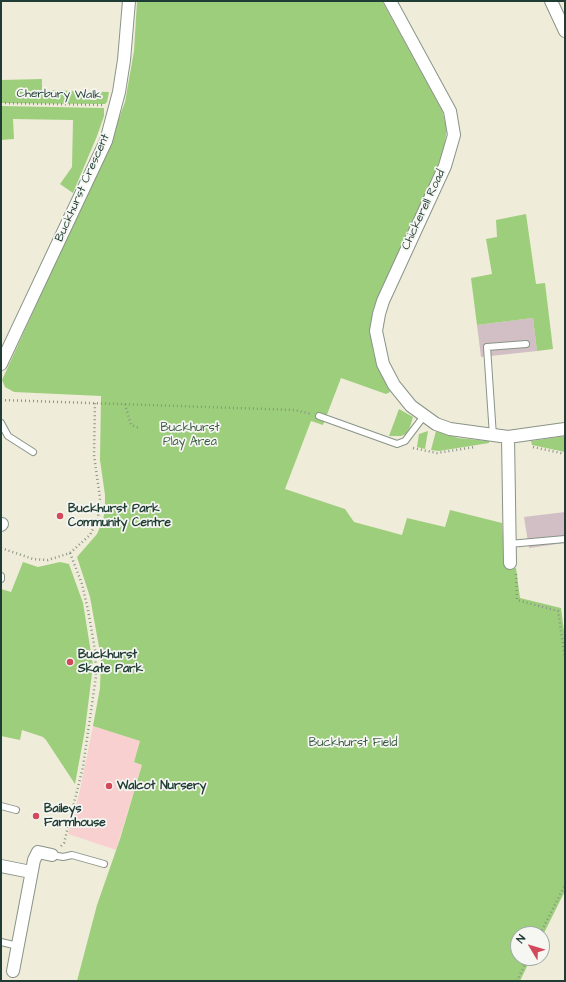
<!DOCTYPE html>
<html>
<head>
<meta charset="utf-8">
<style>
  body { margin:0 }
  #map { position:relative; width:566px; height:982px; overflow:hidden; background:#f0ecda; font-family:"Architects Daughter",sans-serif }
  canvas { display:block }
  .frame { position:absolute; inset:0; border:2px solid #1f3d34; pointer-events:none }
  .north { position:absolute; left:510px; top:926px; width:40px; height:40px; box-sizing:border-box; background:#f6f6f2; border:1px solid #a0aca6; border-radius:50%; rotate:308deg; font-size:11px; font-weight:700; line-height:16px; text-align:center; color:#1f3d34 }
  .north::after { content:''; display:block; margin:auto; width:14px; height:18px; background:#d1495b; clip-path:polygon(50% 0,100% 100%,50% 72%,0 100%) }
</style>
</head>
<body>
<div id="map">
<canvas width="566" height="982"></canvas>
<div class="frame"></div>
<div class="north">N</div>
</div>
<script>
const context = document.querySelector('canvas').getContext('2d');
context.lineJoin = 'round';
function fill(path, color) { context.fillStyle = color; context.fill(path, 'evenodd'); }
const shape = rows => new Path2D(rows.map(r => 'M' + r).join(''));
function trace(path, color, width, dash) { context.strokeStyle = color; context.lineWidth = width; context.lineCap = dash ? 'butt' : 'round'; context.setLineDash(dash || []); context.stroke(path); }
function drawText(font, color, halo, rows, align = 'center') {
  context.font = font + ' "Architects Daughter",sans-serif'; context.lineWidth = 3.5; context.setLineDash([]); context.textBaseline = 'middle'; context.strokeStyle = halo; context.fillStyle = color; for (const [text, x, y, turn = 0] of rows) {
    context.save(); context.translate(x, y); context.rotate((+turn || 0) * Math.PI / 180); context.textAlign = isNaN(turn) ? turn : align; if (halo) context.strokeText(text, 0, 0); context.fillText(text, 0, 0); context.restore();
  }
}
fill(shape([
  [93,726,140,741,134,762,142,765,116,850,68,834,79,795]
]), '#f7d0cf');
fill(shape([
  [533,318,537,351,481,357,477,325],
  [565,512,565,543,529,548,524,517]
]), '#d2bec5');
fill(shape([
  [137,1,382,1,442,110,447,129,443,153,376,306,372,335,373,351,380,371,390,392,386,394,341,378,323,425,311,421,285,489,345,509,354,522,402,535,407,518,445,527,450,510,502,523,505,567,516,568,520,598,561,608,565,639,565,891,542,937,542,934,518,934,518,958,531,958,520,981,77,981,97,905,120,839,142,765,134,762,140,741,93,726,100,688,101,658,90,597,77,557,97,534,103,520,105,510,105,495,100,460,101,396,14,392,5,387,2,380,108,148,125,102,134,51],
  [42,79,42,90,109,92,107,102,105,104,101,104,1,103,1,80],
  [1,106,104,108,104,116,97,136,73,193,60,184,72,167,73,120,13,119,14,139,1,140],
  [526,214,536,284,545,283,553,349,537,351,533,318,477,325,471,278,492,274,486,239,497,237,496,220],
  [399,409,413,417,410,427,406,434,401,436,389,436],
  [428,431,425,449,417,447,419,434],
  [436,431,458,438,489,441,489,443,439,451,431,450],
  [565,436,565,452,532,445,531,441],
  [23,562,38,567,60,562,69,564,83,603,93,665,85,730,75,784,46,740,43,737,22,730,20,740,1,736,1,589,11,592]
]), '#9dce7c');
const lane = shape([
  [319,416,397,444,405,441,424,416],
  [1,423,8,436,33,452],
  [493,436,487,347,526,344],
  [509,544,565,539],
  [1,576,1,579],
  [1,806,16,810],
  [52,855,63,857,72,855,104,864],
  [1,942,18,946]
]);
const street = shape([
  [390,1,450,111,454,135,445,166,383,301,379,314,376,331,383,364,394,385,411,406,436,424,450,429,508,437,565,429],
  [551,1,565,31],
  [1,364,106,141,119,92,124,60,129,1],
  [508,437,510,563],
  [1,525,2,524],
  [1,866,31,872],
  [13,971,34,860,38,852,52,855]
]);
trace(lane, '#889487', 8);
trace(street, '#889487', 14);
trace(shape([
  [1,103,102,105],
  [1,400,295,410,311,414],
  [125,404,131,425,139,428],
  [533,447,565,454],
  [413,448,437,453,475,447],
  [1,548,33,559,48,560,70,553,90,535,98,518,100,498,94,455,95,402],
  [516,574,517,600,558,611,565,658],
  [61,846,64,843,83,767,96,676,95,650,88,610,82,584,70,553],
  [540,934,565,885],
  [517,981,528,958]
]), '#889487', 2.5, [1, 3]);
trace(lane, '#fff', 6);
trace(street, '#fff', 12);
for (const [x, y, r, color] of [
  [60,516,4,"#d1495b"],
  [70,662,4,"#d1495b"],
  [109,786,4,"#d1495b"],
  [36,816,4,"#d1495b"]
]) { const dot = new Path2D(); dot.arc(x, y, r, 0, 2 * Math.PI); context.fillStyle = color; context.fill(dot); trace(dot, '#f6f6f2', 1.5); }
drawText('12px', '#1f3d34', '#f6f6f2', [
  ["Cherbury Walk",59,95,1],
  ["Buckhurst Crescent",83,188,-66],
  ["Chickerell Road",424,210,-65]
]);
drawText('12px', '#385a42', '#f6f6f2', [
  ["Buckhurst",190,428],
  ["Play Area",190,442],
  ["Buckhurst Field",353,743]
]);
drawText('bold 12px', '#1f3d34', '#f6f6f2', [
  ["Buckhurst Park",68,509],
  ["Community Centre",68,523],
  ["Buckhurst",78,655],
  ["Skate Park",78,669],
  ["Walcot Nursery",117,786],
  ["Baileys",44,809],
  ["Farmhouse",44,823]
], 'left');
</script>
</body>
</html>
